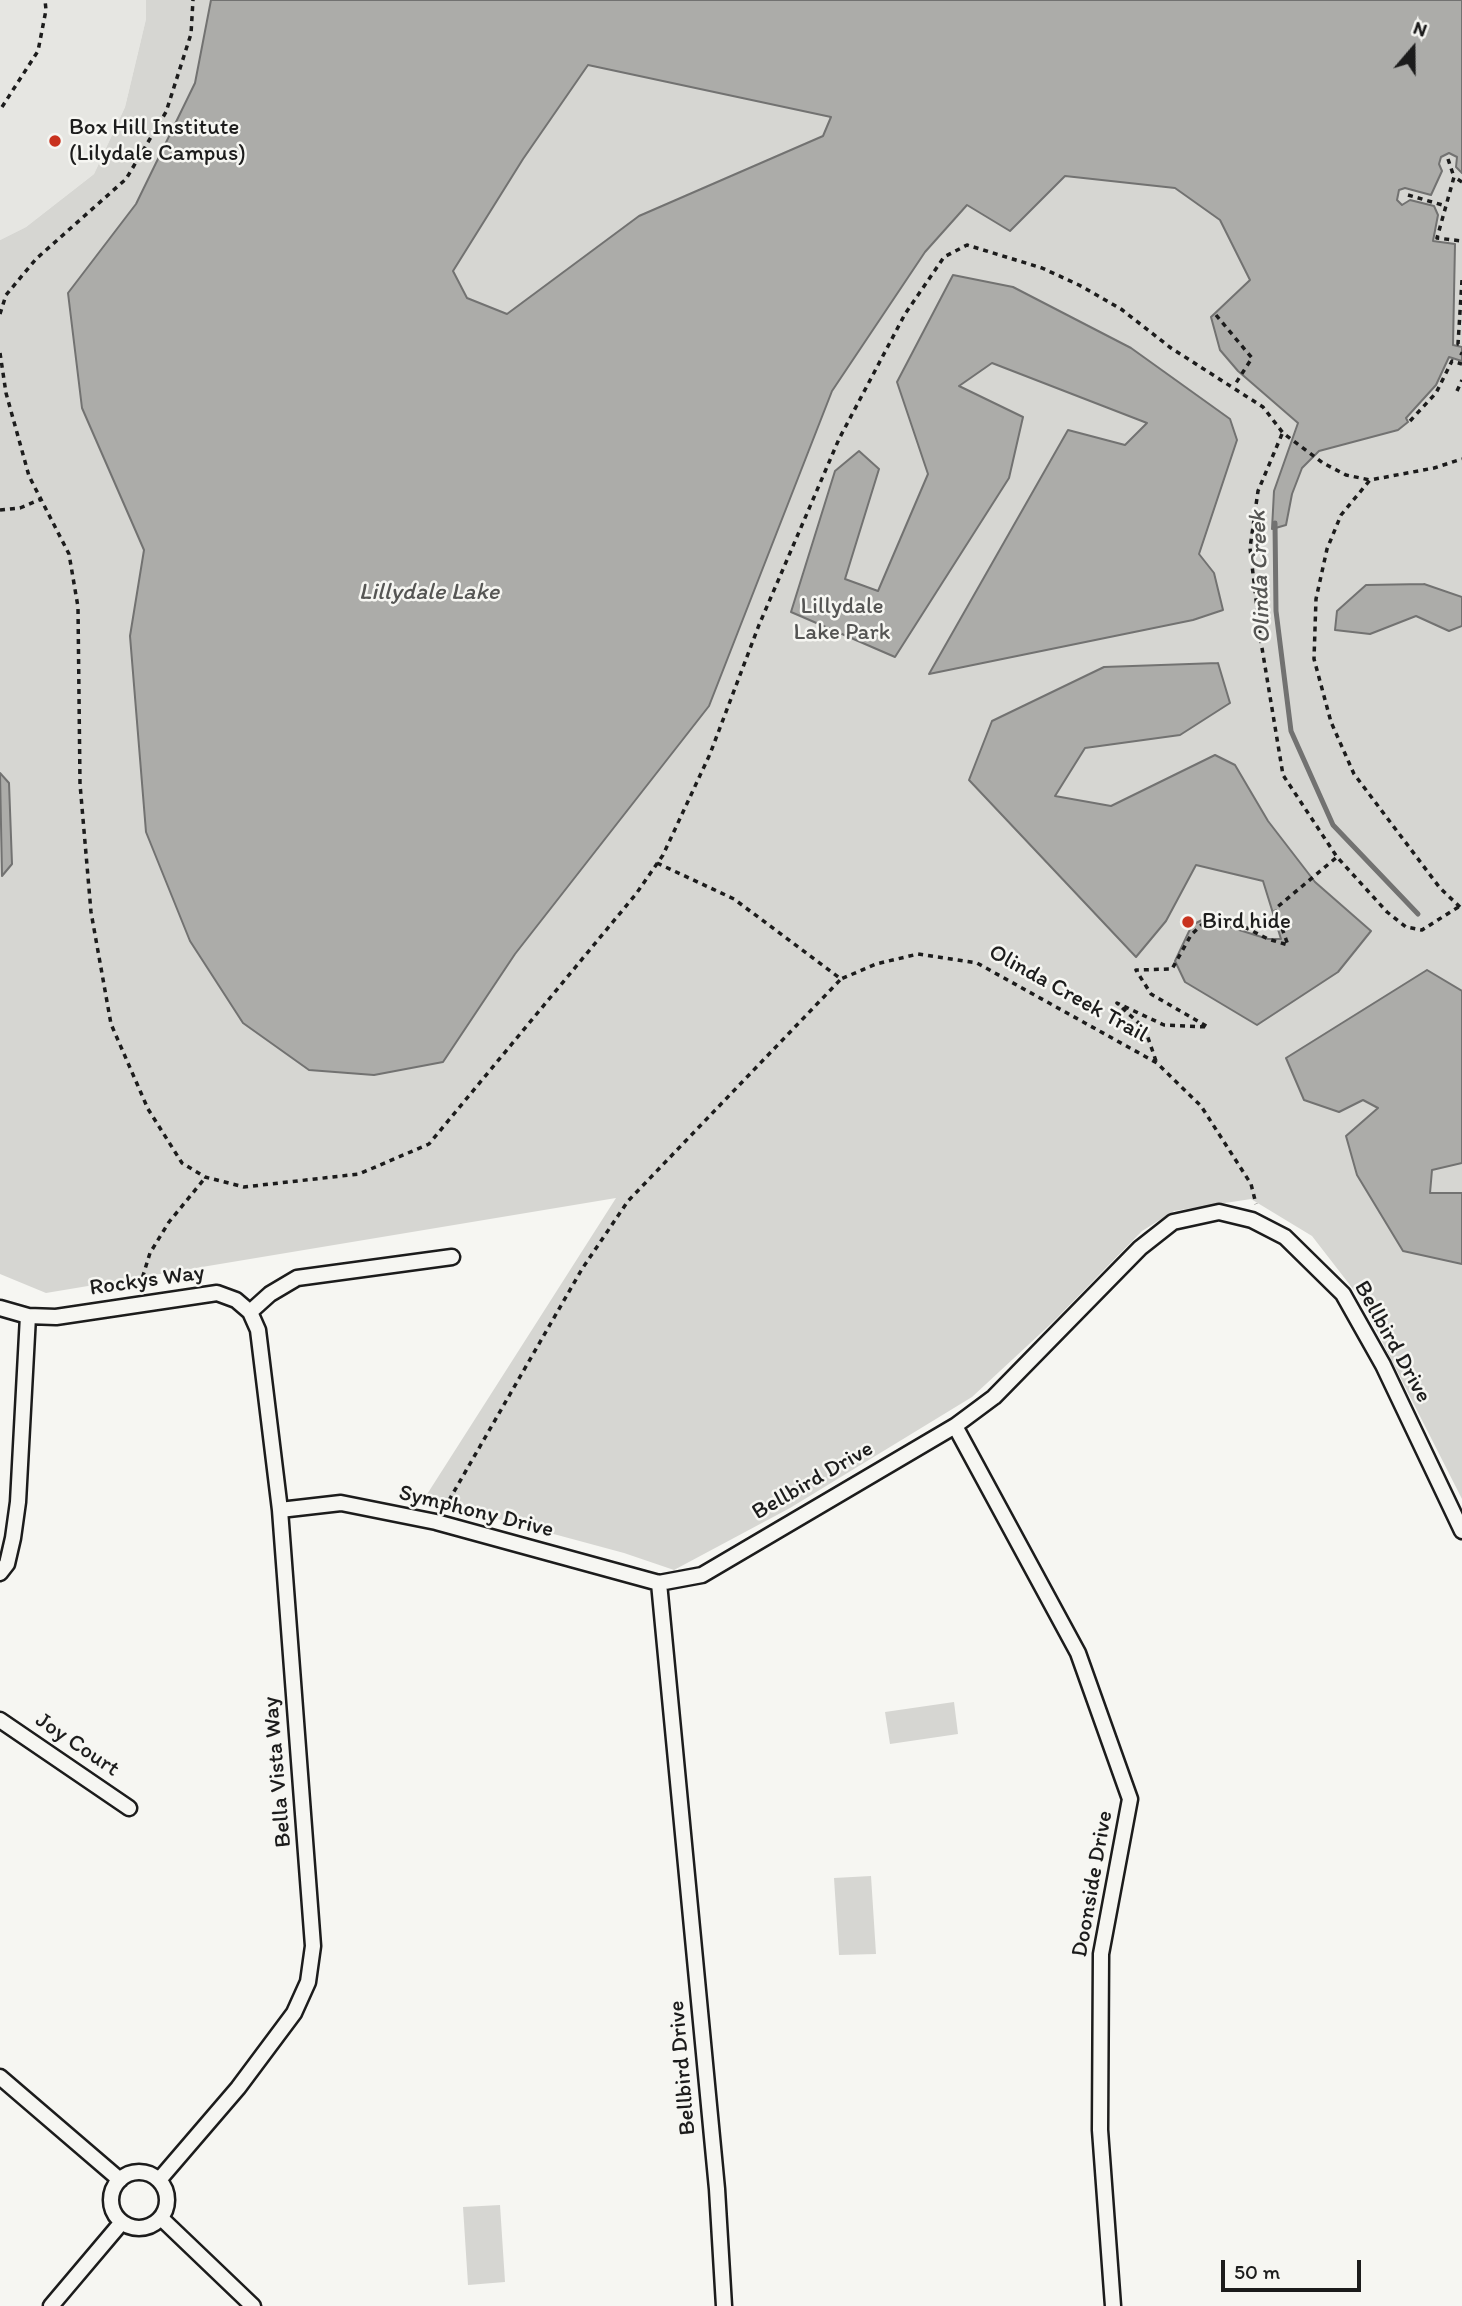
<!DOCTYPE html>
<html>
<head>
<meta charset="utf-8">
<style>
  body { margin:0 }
  #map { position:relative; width:1462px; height:2306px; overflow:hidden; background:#f6f6f2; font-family:Itim,sans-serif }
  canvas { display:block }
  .north { position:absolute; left:1378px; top:14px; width:70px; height:70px; -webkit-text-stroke:5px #f6f6f2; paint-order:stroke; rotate:20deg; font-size:19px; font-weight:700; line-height:28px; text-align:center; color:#1c1c1c }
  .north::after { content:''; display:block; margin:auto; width:24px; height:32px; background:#1c1c1c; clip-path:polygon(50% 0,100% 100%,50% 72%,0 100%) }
  .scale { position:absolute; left:1221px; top:2260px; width:140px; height:32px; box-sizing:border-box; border:4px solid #1c1c1c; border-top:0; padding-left:9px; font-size:21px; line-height:24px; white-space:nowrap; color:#1c1c1c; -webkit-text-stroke:5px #f6f6f2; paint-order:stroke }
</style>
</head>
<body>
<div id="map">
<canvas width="1462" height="2306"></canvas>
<div class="north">N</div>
<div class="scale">50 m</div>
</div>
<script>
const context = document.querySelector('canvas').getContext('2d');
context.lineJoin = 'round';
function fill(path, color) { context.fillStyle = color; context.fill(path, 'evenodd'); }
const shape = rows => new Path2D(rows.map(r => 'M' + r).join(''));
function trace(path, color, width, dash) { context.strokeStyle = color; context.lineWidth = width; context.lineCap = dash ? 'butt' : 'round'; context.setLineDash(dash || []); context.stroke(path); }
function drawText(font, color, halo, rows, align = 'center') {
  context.font = font + ' Itim,sans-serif'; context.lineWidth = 5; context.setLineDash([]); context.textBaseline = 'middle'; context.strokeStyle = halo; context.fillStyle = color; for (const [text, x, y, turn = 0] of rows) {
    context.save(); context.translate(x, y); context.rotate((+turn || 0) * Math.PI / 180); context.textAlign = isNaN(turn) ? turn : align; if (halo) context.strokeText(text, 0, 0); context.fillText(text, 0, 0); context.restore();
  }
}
fill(shape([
  [0,0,146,0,146,19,125,107,94,174,26,227,0,240]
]), '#e6e6e2');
fill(shape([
  [146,0,1462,0,1462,1499,1360,1298,1312,1236,1251,1199,1174,1211,1142,1231,1054,1321,972,1397,790,1508,674,1570,624,1553,424,1499,616,1198,46,1293,0,1274,0,240,26,227,94,174,125,107,146,19],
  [954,1702,958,1734,890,1744,885,1712],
  [871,1876,876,1954,839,1955,834,1878],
  [500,2205,505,2282,468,2285,463,2207]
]), '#d6d6d2');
const water = shape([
  [211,0,1462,0,1462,173,1456,167,1457,157,1449,153,1441,157,1439,164,1442,171,1431,195,1405,188,1399,190,1397,200,1402,205,1410,200,1434,206,1438,215,1433,241,1455,244,1453,345,1462,347,1462,361,1449,357,1436,385,1406,418,1408,422,1398,430,1319,451,1302,468,1292,494,1286,525,1272,529,1274,491,1298,423,1238,371,1220,350,1211,317,1250,280,1220,220,1175,188,1065,176,1010,231,967,205,925,252,832,391,709,706,515,954,443,1062,374,1075,309,1070,243,1023,190,941,146,832,130,636,144,550,82,408,68,293,136,204,195,83,211,0],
  [588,65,831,117,823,136,639,216,507,314,467,298,453,271,523,159,588,65],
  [953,275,1013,287,1131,348,1230,419,1237,440,1199,554,1214,573,1223,610,1193,620,929,674,1068,430,1125,445,1147,423,992,363,959,386,1023,417,1009,478,895,657,791,612,835,471,859,451,879,469,845,579,878,591,928,474,897,382,953,275],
  [1424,584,1462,597,1462,626,1449,631,1416,616,1370,634,1335,630,1337,611,1366,585,1424,584],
  [1218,663,1230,703,1180,735,1085,748,1055,796,1111,806,1215,755,1235,765,1268,821,1315,882,1371,931,1338,972,1257,1025,1185,982,1175,961,1192,925,1204,919,1268,939,1281,939,1263,881,1196,865,1166,921,1136,957,969,780,992,721,1104,667,1218,663],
  [0,773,9,783,12,864,2,876,0,773],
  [1427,970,1462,991,1462,1163,1432,1170,1430,1193,1462,1193,1462,1264,1403,1251,1357,1175,1346,1136,1378,1108,1363,1100,1339,1112,1304,1100,1286,1058,1427,970]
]);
fill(water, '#acaca9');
trace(water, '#727271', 2);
trace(shape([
  [1275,523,1276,611,1291,731,1333,825,1418,914]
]), '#727271', 5);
const minor = shape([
  [0,1308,28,1316,56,1317,217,1293,236,1300,250,1312,270,1294,297,1278,452,1257],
  [955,1426,1078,1653,1130,1799,1101,1954,1100,2130,1113,2306],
  [280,1510,341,1503,436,1522,659,1583,702,1575,955,1426,994,1397,1140,1248,1173,1222,1219,1212,1252,1220,1285,1237,1343,1294,1383,1365,1462,1531],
  [0,1573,7,1564,13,1538,18,1502,28,1316],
  [659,1583,717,2189,724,2306],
  [0,1720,129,1808],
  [0,2077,120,2180],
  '111 2200a28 28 0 1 1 56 0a28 28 0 1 1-56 0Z',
  [159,2180,238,2088,294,2013,308,1982,313,1946,280,1510,258,1330,250,1312],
  [161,2218,253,2306],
  [51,2306,122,2222]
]);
trace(minor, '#1c1c1c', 19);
trace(shape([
  [2,107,38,51,46,10,45,0],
  [1448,159,1454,177],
  [1462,182,1454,177,1437,238,1462,241],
  [1408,195,1446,206],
  [1462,280,1458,344,1462,345],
  [0,314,6,295,36,259,126,179,166,112,191,34,193,0],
  [1216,315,1252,358,1234,386],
  [0,353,6,393,29,476,69,554,78,607,80,784,91,912,111,1024,148,1109,182,1163,205,1177,244,1187,359,1174,429,1144,636,894,663,855,710,754,759,625,839,439,905,314,944,257,967,245,1042,268,1079,285,1121,309,1171,348,1263,407,1283,433,1323,463,1346,475,1370,480],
  [1460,353,1462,354],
  [1457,391,1462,380],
  [1410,421,1436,393,1452,361,1462,364],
  [1282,434,1258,491,1250,548,1261,642,1283,775,1337,857,1387,912,1406,927,1422,930,1460,906],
  [0,510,20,508,41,499],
  [657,863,734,899,841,979,876,964,918,954,977,963,1157,1063,1201,1106,1251,1184,1256,1204],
  [1460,907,1440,888,1354,774,1331,722,1314,659,1316,599,1327,549,1341,515,1370,480,1434,468,1462,459],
  [1156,1061,1145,1029,1117,1003,1164,1025,1208,1027,1151,994,1136,970,1172,969,1191,935,1210,917,1225,917,1268,939,1288,945,1275,909,1337,857],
  [143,1287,142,1279,150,1253,169,1222,205,1178],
  [444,1509,582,1269,628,1201,841,979]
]), '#1c1c1c', 3.5, [5, 5]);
trace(minor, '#f6f6f2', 14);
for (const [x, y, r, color] of [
  [55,141,7,"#c8321e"],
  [1188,922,7,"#c8321e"]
]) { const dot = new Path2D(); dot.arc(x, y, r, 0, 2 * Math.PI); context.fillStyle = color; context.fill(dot); trace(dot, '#f6f6f2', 2.5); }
drawText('23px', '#1c1c1c', '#f6f6f2', [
  ["Box Hill Institute",69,128],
  ["(Lilydale Campus)",69,154],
  ["Bird hide",1202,922]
], 'left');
drawText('23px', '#545453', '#f6f6f2', [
  ["Lillydale",842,607],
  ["Lake Park",842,633]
]);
drawText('23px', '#1c1c1c', '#f6f6f2', [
  ["Olinda Creek Trail",1068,994,29],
  ["Rockys Way",147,1281,-8],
  ["Bellbird Drive",1392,1342,61],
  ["Bellbird Drive",813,1481,-30],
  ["Symphony Drive",476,1512,14],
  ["Joy Court",77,1745,34],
  ["Bella Vista Way",278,1772,-95],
  ["Doonside Drive",1093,1884,-80],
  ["Bellbird Drive",683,2068,-95]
]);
drawText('italic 24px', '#565654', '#f6f6f2', [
  ["Olinda Creek",1261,577,-92],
  ["Lillydale Lake",429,593]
]);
</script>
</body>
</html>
